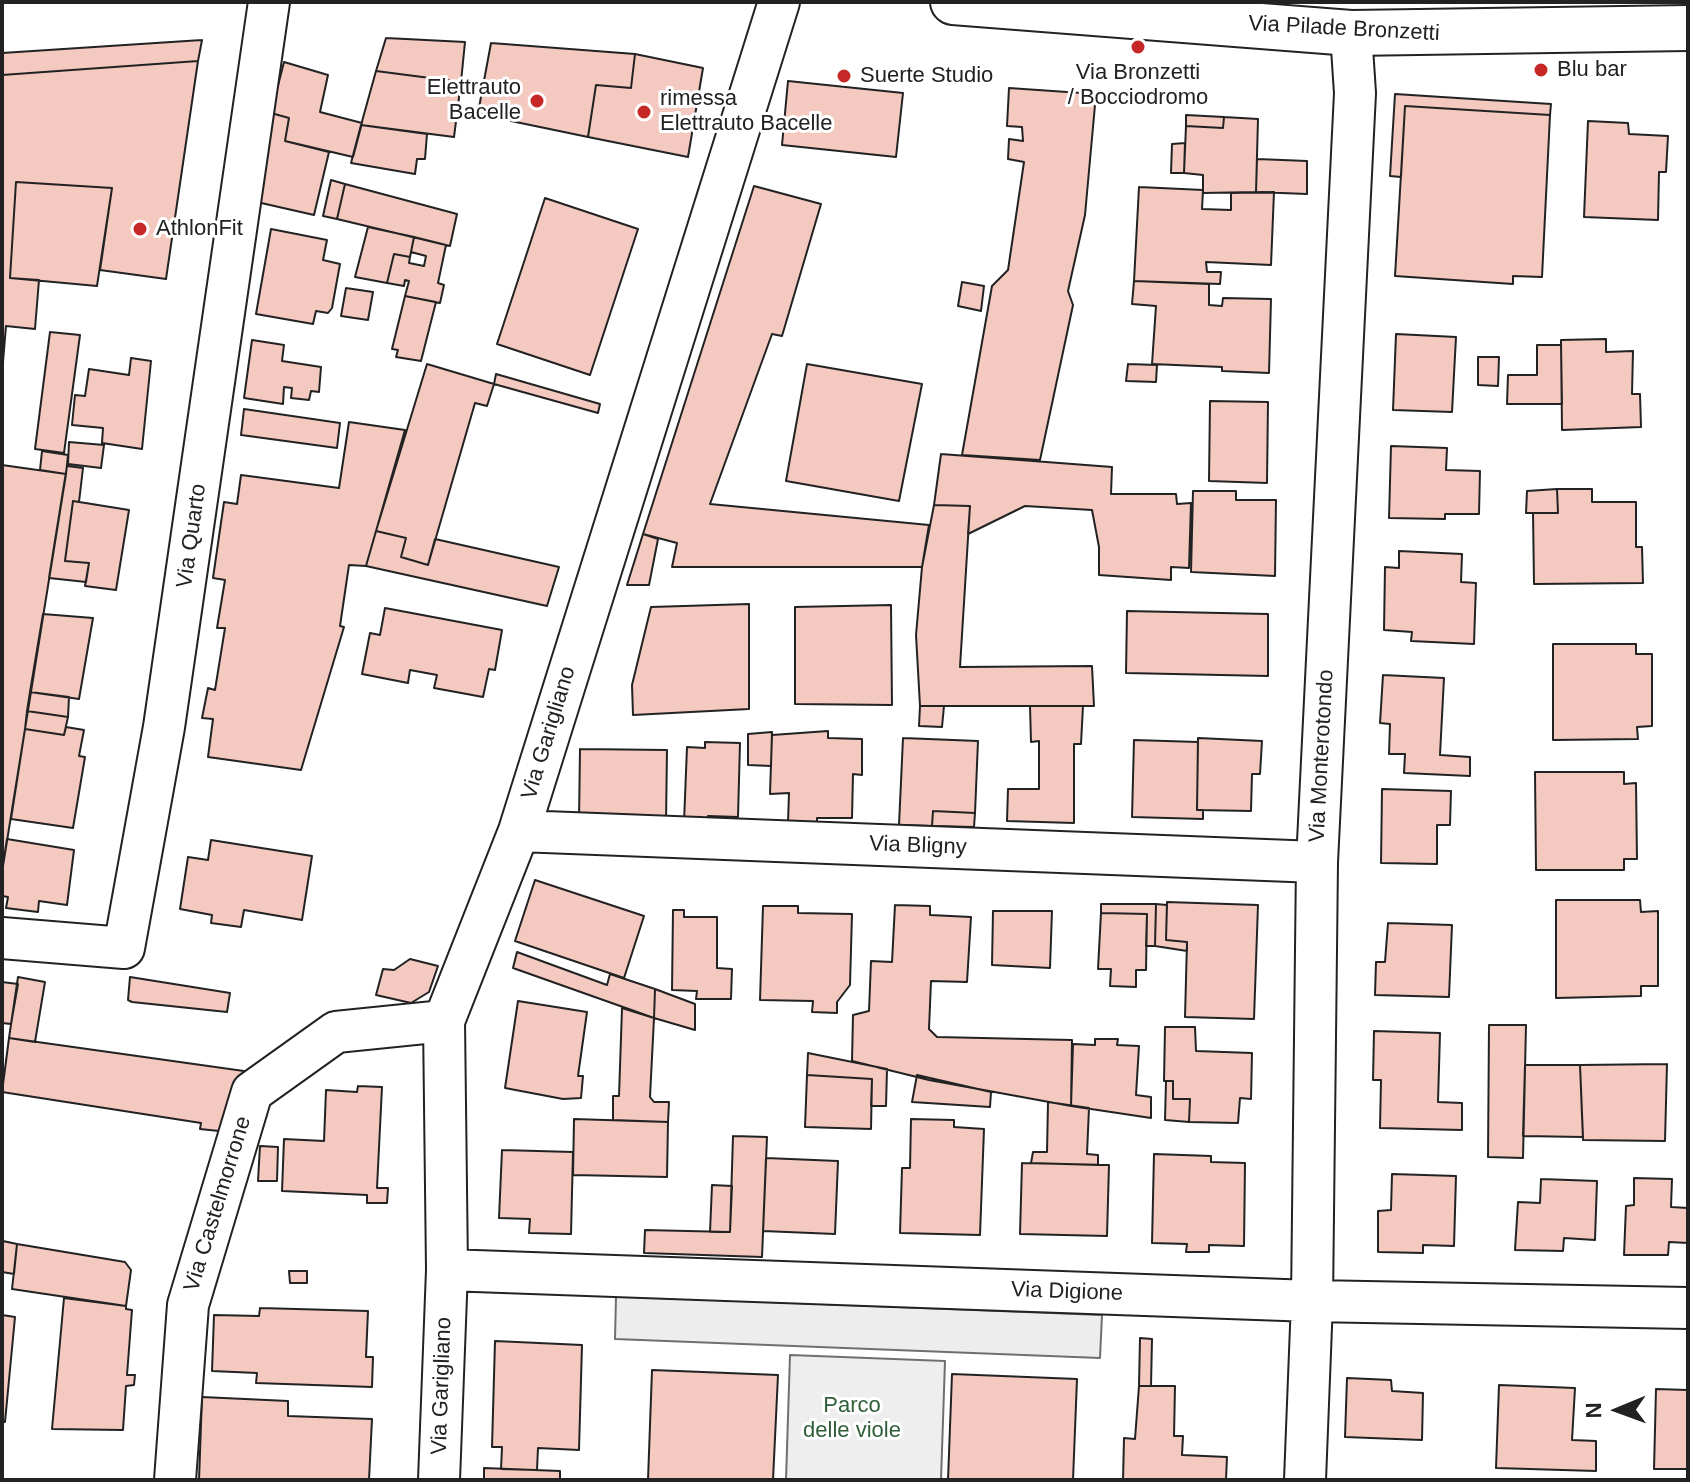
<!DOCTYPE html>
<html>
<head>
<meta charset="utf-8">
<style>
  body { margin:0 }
  #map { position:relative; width:1690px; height:1482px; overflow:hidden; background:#fff; font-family:Arial,sans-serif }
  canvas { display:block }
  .frame { position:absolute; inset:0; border:4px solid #222; pointer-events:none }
  .north { position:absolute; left:1578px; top:1370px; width:80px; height:80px; -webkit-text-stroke:6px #fff; paint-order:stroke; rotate:269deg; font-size:22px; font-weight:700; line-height:32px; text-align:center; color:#222 }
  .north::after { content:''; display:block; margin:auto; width:28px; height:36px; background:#222; clip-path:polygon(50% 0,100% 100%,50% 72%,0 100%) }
</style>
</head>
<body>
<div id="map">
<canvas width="1690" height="1482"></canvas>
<div class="frame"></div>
<div class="north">N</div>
</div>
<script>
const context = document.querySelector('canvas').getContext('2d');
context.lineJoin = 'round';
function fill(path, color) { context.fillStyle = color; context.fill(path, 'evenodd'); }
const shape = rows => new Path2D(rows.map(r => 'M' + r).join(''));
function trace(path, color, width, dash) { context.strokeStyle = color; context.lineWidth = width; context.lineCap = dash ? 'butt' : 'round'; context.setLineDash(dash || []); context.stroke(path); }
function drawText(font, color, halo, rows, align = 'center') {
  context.font = font + ' Arial,sans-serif'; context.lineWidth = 6; context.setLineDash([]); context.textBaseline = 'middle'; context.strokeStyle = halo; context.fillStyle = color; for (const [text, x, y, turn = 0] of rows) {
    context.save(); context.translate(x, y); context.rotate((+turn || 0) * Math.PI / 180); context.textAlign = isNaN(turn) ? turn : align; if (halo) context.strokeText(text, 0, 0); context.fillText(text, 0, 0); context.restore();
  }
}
const green = shape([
  [790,1355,945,1361,941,1480,786,1480,790,1355]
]);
fill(green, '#eee');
trace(green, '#6f6f6f', 2);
const parking = shape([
  [616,1296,1102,1315,1100,1358,615,1339,616,1296]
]);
fill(parking, '#ededed');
trace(parking, '#6f6f6f', 2);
const building = shape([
  [386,38,465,42,461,82,376,71,386,38],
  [202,40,198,61,2,75,2,53,202,40],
  [491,43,635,54,631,88,596,85,588,137,511,121,512,116,478,113,491,43],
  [635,54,703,68,688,157,588,137,596,85,631,88,635,54],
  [198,61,166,279,100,270,112,188,16,182,10,278,39,280,35,329,6,326,2,374,2,75,198,61],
  [284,62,328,75,320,112,362,123,353,157,285,141,289,118,271,113,284,62],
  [376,71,461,82,454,137,361,125,376,71],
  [788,81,903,93,896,157,782,145,788,81],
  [1009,88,1096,94,1085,215,1068,291,1073,305,1040,460,962,455,992,286,1008,270,1024,162,1008,159,1009,139,1023,141,1022,127,1007,126,1009,88],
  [1395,94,1551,104,1550,115,1405,106,1401,177,1390,176,1395,94],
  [1405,106,1550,115,1542,277,1513,276,1513,284,1395,276,1405,106],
  [271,113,289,118,285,141,329,152,314,215,248,200,271,113],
  [1186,115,1224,117,1223,128,1186,126,1186,115],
  [1224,117,1258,119,1256,192,1203,193,1203,175,1184,173,1186,126,1223,128,1224,117],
  [1588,121,1628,123,1629,134,1668,136,1666,172,1659,172,1658,220,1584,217,1588,121],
  [361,125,427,134,425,159,417,159,415,174,351,163,361,125],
  [1185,143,1184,173,1171,173,1172,144,1185,143],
  [1257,159,1307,161,1307,194,1256,192,1257,159],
  [331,180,345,184,337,219,323,216,331,180],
  [16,182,112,188,97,286,10,278,16,182],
  [345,184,457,214,450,246,337,219,345,184],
  [754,186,821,204,782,336,772,334,710,504,929,525,922,567,672,567,677,543,643,534,754,186],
  [1139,187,1203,190,1202,209,1231,210,1231,193,1274,192,1271,265,1206,262,1207,272,1221,272,1220,284,1134,281,1139,187],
  [545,198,638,229,590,375,497,344,545,198],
  [368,227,414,237,410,257,394,254,387,283,355,277,368,227],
  [271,229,327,240,323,260,340,264,332,308,328,313,316,311,313,324,256,314,271,229],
  [414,237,446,245,438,283,444,285,440,303,405,296,409,281,405,280,404,286,387,283,394,254,410,257,409,263,424,266,426,256,411,252,414,237],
  [1134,281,1209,284,1209,305,1222,306,1223,298,1271,299,1269,373,1222,371,1222,367,1152,364,1156,306,1132,304,1134,281],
  [962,282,984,286,981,311,958,306,962,282],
  [346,288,373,292,368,320,341,316,346,288],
  [405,296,436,302,421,361,396,357,398,350,392,349,405,296],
  [50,332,80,335,64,453,35,449,50,332],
  [1396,334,1456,337,1452,412,1393,410,1396,334],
  [1606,339,1606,352,1633,351,1632,394,1640,394,1641,427,1562,430,1561,340,1606,339],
  [252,340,284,345,282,361,321,367,319,392,311,391,309,400,291,398,292,388,284,387,283,404,244,398,252,340],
  [1537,345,1561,345,1562,404,1507,404,1508,375,1537,375,1537,345],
  [1478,357,1499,357,1498,386,1478,385,1478,357],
  [131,358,151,361,142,449,102,443,103,428,72,425,75,395,85,396,89,369,129,375,131,358],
  [427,364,494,384,487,406,475,403,428,565,401,557,406,538,376,531,427,364],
  [807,364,922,384,899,501,786,481,807,364],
  [1128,364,1157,365,1156,382,1126,381,1128,364],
  [496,374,600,404,598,413,494,384,496,374],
  [1210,401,1268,402,1267,483,1209,481,1210,401],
  [244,409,340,423,337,448,241,435,244,409],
  [349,422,405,430,366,566,349,565,340,626,344,627,301,770,208,757,213,719,202,718,208,688,215,690,225,628,217,628,225,580,213,578,224,502,237,504,241,475,339,488,349,422],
  [69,442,104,445,101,468,68,464,69,442],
  [1391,446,1447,448,1446,470,1480,471,1479,514,1445,514,1445,519,1389,518,1391,446],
  [42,451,68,455,66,474,40,470,42,451],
  [941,454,1112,467,1111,494,1176,494,1177,504,1191,503,1189,568,1171,567,1171,580,1099,575,1099,547,1092,510,1025,506,968,534,970,506,934,505,941,454],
  [2,465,66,474,2,872,2,465],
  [67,466,83,468,79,502,73,501,65,561,89,563,86,582,49,578,67,466],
  [1557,489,1592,489,1592,502,1636,502,1636,547,1642,547,1643,583,1534,584,1533,513,1558,513,1557,489],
  [1557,489,1558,513,1526,513,1527,491,1557,489],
  [1193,491,1236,491,1236,500,1276,500,1275,576,1191,572,1193,491],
  [73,501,129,510,116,590,85,586,89,563,65,561,73,501],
  [934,505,970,506,960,667,1092,666,1094,706,920,706,916,635,922,567,934,505],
  [376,531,406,538,401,557,428,565,435,539,559,567,547,606,366,566,376,531],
  [643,534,658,539,649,585,627,585,643,534],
  [1399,551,1462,554,1461,582,1476,583,1474,644,1411,641,1412,632,1384,630,1385,567,1399,568,1399,551],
  [749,604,749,709,633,715,632,685,651,607,749,604],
  [891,605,892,705,795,704,795,607,891,605],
  [385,608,502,630,495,670,489,669,483,697,434,688,437,675,410,670,408,683,362,674,370,633,380,635,385,608],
  [1127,611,1268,614,1268,676,1126,673,1127,611],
  [43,614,93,618,79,699,30,692,43,614],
  [1553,644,1636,644,1636,654,1652,654,1652,726,1637,727,1638,739,1553,740,1553,644],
  [1383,675,1444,678,1440,755,1470,757,1470,776,1404,773,1405,754,1389,754,1390,724,1380,723,1383,675],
  [30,692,69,697,68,717,27,711,30,692],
  [920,706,944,706,942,727,919,726,920,706],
  [1030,706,1083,706,1081,744,1074,744,1074,823,1007,821,1008,789,1039,789,1039,741,1031,742,1030,706],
  [27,711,68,717,64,735,25,729,27,711],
  [66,727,84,730,79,756,85,757,73,828,11,819,25,729,64,735,66,727],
  [828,731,828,738,862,739,862,775,853,774,852,818,817,818,817,823,788,822,789,793,770,794,772,735,828,731],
  [772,732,771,766,748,765,748,734,772,732],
  [903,738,978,741,975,813,933,811,932,826,899,825,903,738],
  [1198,738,1262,741,1260,774,1252,774,1251,811,1197,810,1198,738],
  [1134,740,1198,742,1197,810,1203,810,1203,819,1132,817,1134,740],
  [705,742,740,743,738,817,708,816,708,823,684,822,687,747,705,748,705,742],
  [580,749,667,750,666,823,579,821,580,749],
  [1535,772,1624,772,1624,784,1636,783,1637,859,1624,859,1624,870,1536,870,1535,772],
  [1382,789,1451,791,1450,825,1437,825,1437,864,1381,863,1382,789],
  [933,811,975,813,974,827,932,826,933,811],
  [7,839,74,850,67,905,39,901,38,912,6,908,8,897,2,896,2,872,7,839],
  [211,840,312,856,302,920,244,910,241,927,211,923,212,915,180,909,188,857,208,860,211,840],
  [535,880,644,916,624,978,515,941,535,880],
  [1556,900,1640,900,1641,912,1658,911,1658,986,1641,986,1641,996,1556,998,1556,900],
  [1167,902,1258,905,1254,1019,1185,1017,1187,942,1166,940,1167,902],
  [1101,904,1156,904,1155,946,1146,946,1147,914,1101,913,1101,904],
  [1156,904,1167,905,1166,940,1187,942,1187,951,1155,946,1156,904],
  [895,905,930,906,930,915,971,917,967,982,931,981,929,1029,937,1037,1072,1040,1071,1106,929,1080,852,1061,853,1015,869,1011,871,961,892,962,895,905],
  [763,906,798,906,798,913,852,914,850,985,837,1002,837,1013,812,1012,813,1001,760,1000,763,906],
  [673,910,684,910,684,917,717,917,717,968,732,969,731,999,696,999,697,991,672,990,673,910],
  [993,911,1052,911,1050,968,992,965,993,911],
  [1101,913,1147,914,1146,970,1136,970,1136,987,1110,986,1111,969,1098,969,1101,913],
  [1388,923,1452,925,1449,997,1375,995,1376,962,1385,962,1388,923],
  [517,952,607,985,610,974,655,989,654,1018,513,968,517,952],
  [410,959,438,966,429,992,411,1003,376,995,383,969,394,970,410,959],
  [18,977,45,982,35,1042,9,1038,18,977],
  [130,977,230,993,227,1012,132,1002,128,1000,130,977],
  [2,982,18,984,11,1024,2,1023,2,982],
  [655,989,695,1004,695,1030,654,1018,655,989],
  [518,1001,587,1012,578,1076,583,1076,581,1098,563,1099,505,1088,518,1001],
  [622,1008,654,1018,650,1097,654,1102,669,1102,668,1122,613,1120,613,1096,619,1096,622,1008],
  [1489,1025,1526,1025,1523,1158,1488,1157,1489,1025],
  [1165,1027,1195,1027,1196,1051,1252,1053,1251,1099,1240,1098,1238,1123,1189,1122,1190,1099,1173,1099,1173,1081,1164,1081,1165,1027],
  [1374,1031,1440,1033,1438,1102,1462,1103,1462,1130,1380,1128,1381,1080,1373,1080,1374,1031],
  [9,1038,258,1073,234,1099,219,1131,200,1129,201,1123,2,1092,9,1038],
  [1095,1039,1118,1039,1117,1045,1139,1046,1136,1095,1151,1097,1151,1118,1071,1106,1073,1044,1095,1045,1095,1039],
  [808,1053,887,1069,886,1106,871,1106,872,1079,807,1075,808,1053],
  [1667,1064,1665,1141,1583,1140,1580,1065,1667,1064],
  [1525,1065,1580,1065,1583,1137,1523,1136,1525,1065],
  [807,1075,872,1079,871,1129,805,1127,807,1075],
  [917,1075,991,1092,990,1107,912,1102,917,1075],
  [1166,1081,1173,1081,1173,1099,1190,1099,1189,1122,1165,1120,1166,1081],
  [358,1086,382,1087,377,1188,388,1188,387,1203,367,1203,367,1195,282,1191,284,1139,324,1141,326,1090,357,1092,358,1086],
  [1048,1102,1089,1108,1087,1154,1098,1155,1098,1165,1031,1163,1033,1152,1047,1152,1048,1102],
  [574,1119,668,1122,667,1177,573,1175,574,1119],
  [911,1119,954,1120,954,1127,984,1129,980,1235,900,1233,902,1168,910,1168,911,1119],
  [733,1136,767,1137,762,1257,644,1253,645,1230,730,1232,733,1136],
  [260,1146,278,1147,277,1181,258,1181,260,1146],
  [502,1150,573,1152,571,1234,529,1233,530,1219,499,1218,502,1150],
  [1154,1154,1211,1156,1211,1162,1245,1163,1244,1246,1209,1245,1209,1252,1186,1252,1187,1244,1152,1243,1154,1154],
  [766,1158,838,1161,835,1234,763,1231,766,1158],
  [1022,1163,1109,1165,1107,1236,1020,1234,1022,1163],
  [1392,1174,1456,1176,1454,1246,1423,1245,1423,1253,1378,1252,1378,1211,1391,1210,1392,1174],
  [1634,1178,1672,1179,1671,1207,1688,1208,1688,1243,1669,1242,1668,1255,1624,1255,1626,1206,1634,1205,1634,1178],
  [1541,1179,1597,1181,1595,1240,1564,1238,1563,1251,1515,1250,1518,1202,1540,1203,1541,1179],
  [712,1185,732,1186,730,1232,710,1232,712,1185],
  [3,1241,17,1244,14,1274,2,1272,3,1241],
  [17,1244,125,1262,131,1270,126,1306,12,1289,17,1244],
  [289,1271,307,1271,307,1283,290,1283,289,1271],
  [64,1298,126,1306,126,1309,132,1310,127,1375,135,1375,134,1385,126,1386,123,1430,52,1429,64,1298],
  [260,1308,368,1311,366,1357,373,1357,372,1387,256,1383,257,1373,212,1371,214,1315,259,1316,260,1308],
  [2,1315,15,1317,5,1422,2,1421,2,1315],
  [1140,1338,1152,1339,1151,1386,1139,1386,1140,1338],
  [495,1341,582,1345,579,1450,538,1448,537,1470,501,1469,502,1447,492,1447,495,1341],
  [652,1370,778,1375,773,1480,648,1480,652,1370],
  [952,1374,1077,1379,1073,1480,948,1480,952,1374],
  [1347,1378,1391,1380,1392,1391,1423,1393,1422,1440,1345,1437,1347,1378],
  [1499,1385,1575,1388,1572,1440,1596,1441,1596,1471,1496,1468,1499,1385],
  [1139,1386,1175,1386,1174,1436,1183,1436,1182,1455,1227,1457,1226,1480,1123,1480,1124,1438,1135,1439,1139,1386],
  [1656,1389,1688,1390,1688,1469,1654,1469,1656,1389],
  [202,1397,288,1401,288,1416,372,1419,369,1480,199,1480,202,1397],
  [484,1468,560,1471,560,1480,484,1480,484,1468]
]);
fill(building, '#f3c9c0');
trace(building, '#222', 2);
const street = shape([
  [519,831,1317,862],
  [2,938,124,948,164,727,269,2],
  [447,1270,1312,1301,1688,1308],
  [175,1480,188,1305,252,1092,336,1032,444,1021],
  [439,1480,447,1270,444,1021,519,831,779,2],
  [1305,1480,1312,1301,1317,862,1355,93,1351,33]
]);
const secondary = shape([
  [953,2,1351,33,1688,28]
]);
trace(street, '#222', 44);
trace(secondary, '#222', 48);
trace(street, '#fff', 40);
trace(secondary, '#fff', 44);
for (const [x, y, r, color] of [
  [1138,47,8,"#c62828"],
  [1541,70,8,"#c62828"],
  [844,76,8,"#c62828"],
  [537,101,8,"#c62828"],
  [644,112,8,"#c62828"],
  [140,229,8,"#c62828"]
]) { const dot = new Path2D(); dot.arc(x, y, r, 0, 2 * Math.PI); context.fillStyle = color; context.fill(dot); trace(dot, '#fff', 3); }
drawText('22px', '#222', '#fff', [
  ["Via Pilade Bronzetti",1344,29,3],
  ["Via Quarto",192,536,-82],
  ["Via Garigliano",549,733,-73],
  ["Via Monterotondo",1322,756,-87],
  ["Via Bligny",918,846,2],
  ["Via Castelmorrone",218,1204,-73],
  ["Via Digione",1067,1292,2],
  ["Via Garigliano",442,1386,-88]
]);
drawText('22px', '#222', '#fff', [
  ["Blu bar",1557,70],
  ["Via Bronzetti",1138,73,"center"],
  ["/ Bocciodromo",1138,98,"center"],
  ["Suerte Studio",860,76],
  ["Elettrauto",521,88,"right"],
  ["Bacelle",521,113,"right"],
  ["rimessa",660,99],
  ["Elettrauto Bacelle",660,124],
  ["AthlonFit",156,229]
], 'left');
drawText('22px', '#2f5e38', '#fff', [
  ["Parco",852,1406],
  ["delle viole",852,1431]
]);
</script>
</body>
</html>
